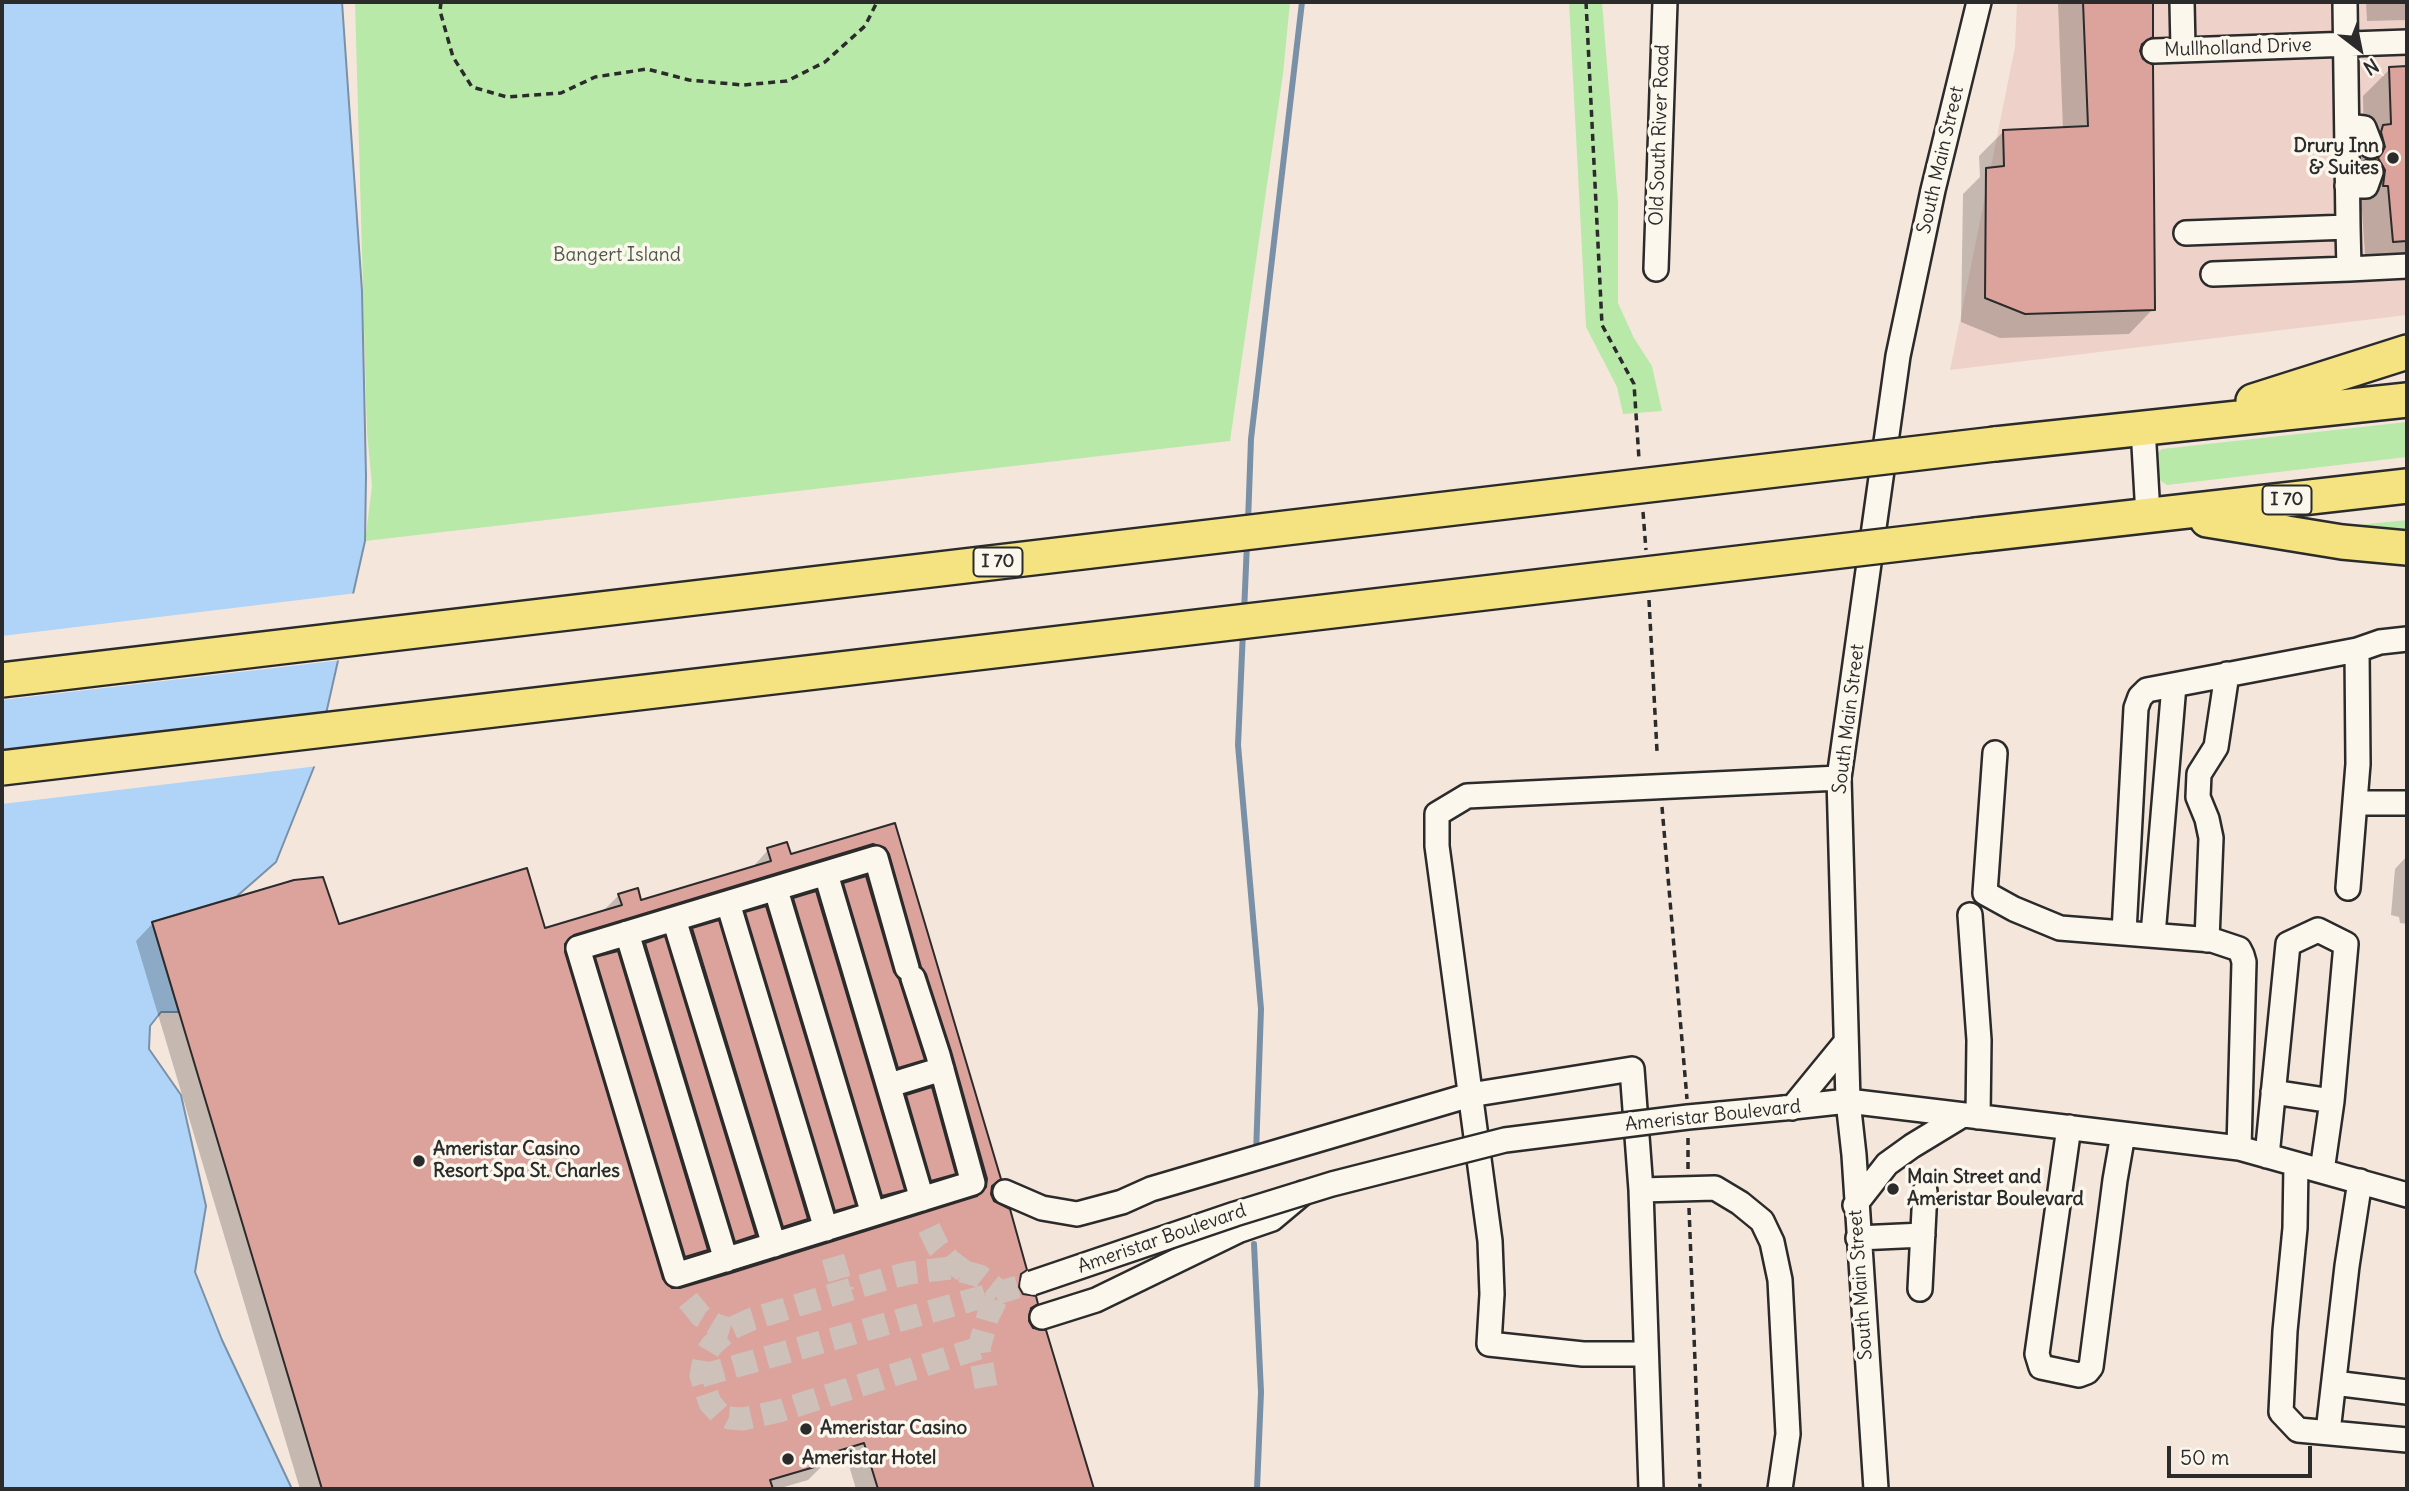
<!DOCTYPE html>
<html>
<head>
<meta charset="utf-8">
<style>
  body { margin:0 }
  #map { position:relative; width:2409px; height:1491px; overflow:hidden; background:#f5e6dc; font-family:Delius,sans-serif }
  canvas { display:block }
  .frame { position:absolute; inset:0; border:4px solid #2b2b2b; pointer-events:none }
  .north { position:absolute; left:2325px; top:14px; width:70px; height:70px; -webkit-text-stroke:5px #fbf7ec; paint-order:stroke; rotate:148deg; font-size:19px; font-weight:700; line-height:28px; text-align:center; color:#2b2b2b }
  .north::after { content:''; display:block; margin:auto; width:24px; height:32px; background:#2b2b2b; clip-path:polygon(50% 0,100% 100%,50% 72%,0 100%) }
  .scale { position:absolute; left:2167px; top:1446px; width:145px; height:32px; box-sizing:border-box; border:4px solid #2b2b2b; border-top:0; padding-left:9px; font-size:21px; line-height:24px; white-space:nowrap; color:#2b2b2b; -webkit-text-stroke:5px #fbf7ec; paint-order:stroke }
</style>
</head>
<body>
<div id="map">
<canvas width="2409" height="1491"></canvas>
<div class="frame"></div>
<div class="north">N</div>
<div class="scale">50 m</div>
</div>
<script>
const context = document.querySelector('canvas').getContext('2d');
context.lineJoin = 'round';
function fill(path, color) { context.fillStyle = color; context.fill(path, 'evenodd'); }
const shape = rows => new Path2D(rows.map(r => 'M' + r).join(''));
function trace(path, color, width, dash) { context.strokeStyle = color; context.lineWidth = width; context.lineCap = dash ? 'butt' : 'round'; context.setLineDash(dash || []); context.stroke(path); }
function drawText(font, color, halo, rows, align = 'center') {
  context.font = font + ' Delius,sans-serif'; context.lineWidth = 7; context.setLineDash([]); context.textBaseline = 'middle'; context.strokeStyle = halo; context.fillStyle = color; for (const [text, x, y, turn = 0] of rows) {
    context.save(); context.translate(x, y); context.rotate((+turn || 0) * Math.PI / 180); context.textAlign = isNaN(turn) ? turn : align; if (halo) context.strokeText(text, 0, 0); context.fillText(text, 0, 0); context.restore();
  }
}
fill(shape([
  [2017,2,2407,2,2407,315,1950,370,2015,47]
]), '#eed2c9');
fill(shape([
  [355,2,1290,2,1283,74,1230,441,365,541,372,486,367,432],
  [1569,2,1602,2,1618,203,1618,303,1634,338,1652,366,1662,411,1623,414,1617,387,1586,327],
  [2407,422,2407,457,2167,485,2158,479,2154,470,2155,455,2162,449],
  [2407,520,2407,533,2338,527]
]), '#b8e9a9');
const water = shape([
  [2,2,342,2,362,291,366,476,365,541,314,767,276,862,236,897,152,922,179,1012,161,1012,150,1026,149,1049,181,1095,206,1206,195,1272,222,1340,292,1489,2,1489,2,2]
]);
fill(water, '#afd4f8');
trace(water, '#7a90a6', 2);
fill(shape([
  [357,593,342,660,2,700,2,636],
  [331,711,318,766,2,804,2,749]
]), '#f5e6dc');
fill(shape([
  [2058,2,2151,2,2151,36,2139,49,2153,309,2129,334,2000,338,1961,322,1963,194,1980,177,1979,156,2004,131,2063,129],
  [2366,2,2407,2,2407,20,2367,21],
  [2407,68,2407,266,2366,268,2362,212,2356,213,2357,154,2364,147,2363,96,2390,69],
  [894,825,991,1187,989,1195,1019,1276,1017,1287,1022,1295,1036,1303,1029,1310,1027,1321,1032,1329,1045,1332,1092,1489,856,1489,847,1459,821,1467,808,1480,777,1489,300,1489,136,941,153,923,544,930,601,913,619,895,640,902,751,869,768,850,789,856],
  [854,861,873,872,935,1069,970,1200,680,1290,672,1290,661,1280,563,949],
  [2407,856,2407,924,2400,923,2399,917,2391,915,2395,869],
  [844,884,892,973,923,1059,905,1077,880,1085,826,902],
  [794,899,903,1189,884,1207,864,1214,776,918],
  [746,914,854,1204,835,1222,728,932],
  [717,922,806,1219,788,1237,765,1244,674,948,692,930],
  [645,944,754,1235,736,1253,627,962],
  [596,959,706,1250,688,1268,667,1275,578,977],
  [907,1096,954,1173,936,1191,913,1198,888,1115]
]), '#0003');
trace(shape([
  [1248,522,1251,439,1302,2],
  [1244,613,1247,543],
  [1243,631,1238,745,1261,1009,1256,1154],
  [1254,1244,1261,1392,1257,1489]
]), '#7a90a6', 6);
const building = shape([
  [2083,2,2153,2,2153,37,2142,44,2140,51,2143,59,2153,65,2155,310,2025,314,1985,298,1986,168,2004,166,2003,130,2088,126,2083,2],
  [2407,66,2407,241,2393,242,2388,186,2383,186,2385,170,2378,158,2385,147,2381,132,2383,125,2391,124,2389,67,2407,66],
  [895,823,1001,1179,992,1186,991,1194,994,1201,1010,1209,1027,1270,1021,1274,1019,1287,1023,1294,1036,1296,1038,1304,1031,1308,1029,1321,1033,1328,1046,1330,1094,1489,878,1489,864,1443,825,1455,828,1463,770,1480,773,1489,322,1489,152,922,294,880,323,877,339,924,527,868,545,928,622,905,618,894,638,888,641,900,771,861,767,848,787,842,791,854,895,823],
  [873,844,885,848,889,854,921,967,926,974,951,1051,987,1179,986,1187,977,1196,731,1273,680,1288,672,1288,663,1279,565,952,565,944,574,935,873,844],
  [866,876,894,972,899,979,925,1060,898,1068,843,883,866,876],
  [816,891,905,1190,882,1196,793,898,816,891],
  [766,906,856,1205,835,1211,745,912,766,906],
  [719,920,808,1219,783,1227,692,928,719,920],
  [665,936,756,1235,735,1242,645,943,665,936],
  [618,951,708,1250,685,1257,595,957,618,951],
  [932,1087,956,1174,931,1181,906,1095,932,1087]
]);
fill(building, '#dca29c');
trace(building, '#2b2b2b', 2);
trace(shape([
  [929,1228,938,1247,949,1260,964,1271],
  [833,1257,843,1292],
  [688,1300,701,1316,716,1325,730,1329],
  [979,1348,779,1411,743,1419,729,1418,719,1413,710,1403,701,1376,704,1358,711,1346,730,1329,752,1319,885,1279,909,1273,950,1268,980,1276,1000,1292],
  [701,1376,1032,1283],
  [986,1387,979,1348,988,1316,1000,1292]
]), '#cdc1b9', 23, [23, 11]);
const minor = shape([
  [2182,2,2183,49],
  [2154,51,2407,42],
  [2347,126,2364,128,2371,146],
  [2347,186,2366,186,2371,172],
  [2348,227,2349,269,2407,266],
  [2186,233,2348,227,2345,2],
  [1656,269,1665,2],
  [2213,274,2349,269],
  [2143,428,2148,515],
  [1995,753,1985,893,2014,909,2060,928,2212,940,2239,949,2242,955,2244,962,2239,1148],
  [2355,803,2407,803],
  [826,874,922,1199],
  [2348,888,2358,764,2357,650],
  [776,890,873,1214],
  [728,903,826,1229],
  [1970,915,1979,1040,1978,1117],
  [674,919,774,1245],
  [2124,932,2136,708,2140,697,2147,690,2357,650,2380,642,2407,639],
  [627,933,726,1260],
  [2153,935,2174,685],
  [2207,940,2211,838,2207,819,2198,797,2199,774,2216,747,2227,674],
  [907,968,876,858,578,948,676,1275,973,1183,938,1055,913,978],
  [890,1085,942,1069],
  [2273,1092,2332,1101],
  [1784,1108,1848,1101,2239,1148,2407,1195],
  [1792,1108,1846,1042],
  [2069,1127,2037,1354,2041,1367,2079,1375,2087,1372,2091,1367,2115,1180,2123,1134],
  [2267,1156,2288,944,2318,930,2346,944,2332,1101,2322,1171],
  [2296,1164,2295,1228,2285,1331,2281,1412,2298,1430,2407,1440],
  [1641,1190,1715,1188,1740,1203,1762,1221,1772,1242,1780,1280,1788,1434,1780,1489],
  [1005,1192,1042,1208,1077,1214,1122,1202,1151,1189,1470,1095,1632,1069,1641,1190,1651,1489],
  [1855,1205,1887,1164,1912,1146,1963,1115],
  [1858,1238,1923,1235],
  [1920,1289,1925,1191],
  [1042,1317,1096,1300,1240,1230,1272,1219,1303,1193],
  [1646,1354,1583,1354,1489,1344,1492,1294,1490,1241,1437,846,1437,814,1467,796,1839,778],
  [2334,1383,2407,1392],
  [2328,1432,2347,1266,2360,1181],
  [1876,1489,1854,1155,1848,1101,1839,778,1898,356,1933,190,1979,2]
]);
const highway = shape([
  [2253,401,2407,352],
  [1995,444,2407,400],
  [2207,520,2342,542,2407,548],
  [1976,535,2407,486]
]);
trace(minor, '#2b2b2b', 28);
trace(highway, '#2b2b2b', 38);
trace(shape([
  [441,2,440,11,453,57,472,87,507,97,561,93,595,77,647,69,689,80,743,85,787,81,825,62,865,26,877,2],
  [1586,2,1602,325,1634,384,1639,459],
  [1643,512,1646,550],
  [1649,600,1657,751],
  [1662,807,1687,1099],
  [1688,1138,1688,1169],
  [1689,1208,1700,1489]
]), '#2b2b2b', 3.5, [7, 5]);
trace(minor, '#fbf7ec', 23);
trace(highway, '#f5e381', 33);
const minorBridge = shape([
  [1032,1283,1235,1214,1332,1184,1505,1140,1688,1117,1784,1108]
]);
const highwayBridge = shape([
  [2,680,1995,444],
  [2,768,1976,535]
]);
trace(minorBridge, '#2b2b2b', 28, []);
trace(highwayBridge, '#2b2b2b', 38, []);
trace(minorBridge, '#fbf7ec', 23);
trace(highwayBridge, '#f5e381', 33);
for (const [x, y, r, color] of [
  [2393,158,7,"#2b2b2b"],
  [419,1161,7,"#2b2b2b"],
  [1893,1189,7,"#2b2b2b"],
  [806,1429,7,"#2b2b2b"],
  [788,1459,7,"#2b2b2b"]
]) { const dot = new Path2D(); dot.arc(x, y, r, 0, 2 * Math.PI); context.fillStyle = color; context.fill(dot); trace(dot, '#fbf7ec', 2.5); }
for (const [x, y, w] of [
  [2287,500,49],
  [998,562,49]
]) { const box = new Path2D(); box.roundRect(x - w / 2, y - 14.5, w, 29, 5); context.fillStyle = '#fbf7ec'; context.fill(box); trace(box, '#2b2b2b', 2); }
drawText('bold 18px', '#2b2b2b', null, [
  ["I 70",2287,500],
  ["I 70",998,562]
]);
drawText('19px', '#2b2b2b', '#fbf7ec', [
  ["Mullholland Drive",2238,48,-2],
  ["Old South River Road",1660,135,-88],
  ["South Main Street",1941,160,-77],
  ["South Main Street",1849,719,-83],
  ["Ameristar Boulevard",1713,1116,-6],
  ["Ameristar Boulevard",1162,1239,-19],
  ["South Main Street",1861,1285,-94]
]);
drawText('bold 19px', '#2b2b2b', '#fbf7ec', [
  ["Drury Inn",2379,147,"right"],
  ["& Suites",2379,169,"right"],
  ["Ameristar Casino",433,1150],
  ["Resort Spa St. Charles",433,1172],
  ["Main Street and",1907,1178],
  ["Ameristar Boulevard",1907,1200],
  ["Ameristar Casino",820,1429],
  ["Ameristar Hotel",802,1459]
], 'left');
drawText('19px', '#4e5a4a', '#fbf7ec', [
  ["Bangert Island",617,256]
]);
</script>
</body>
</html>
